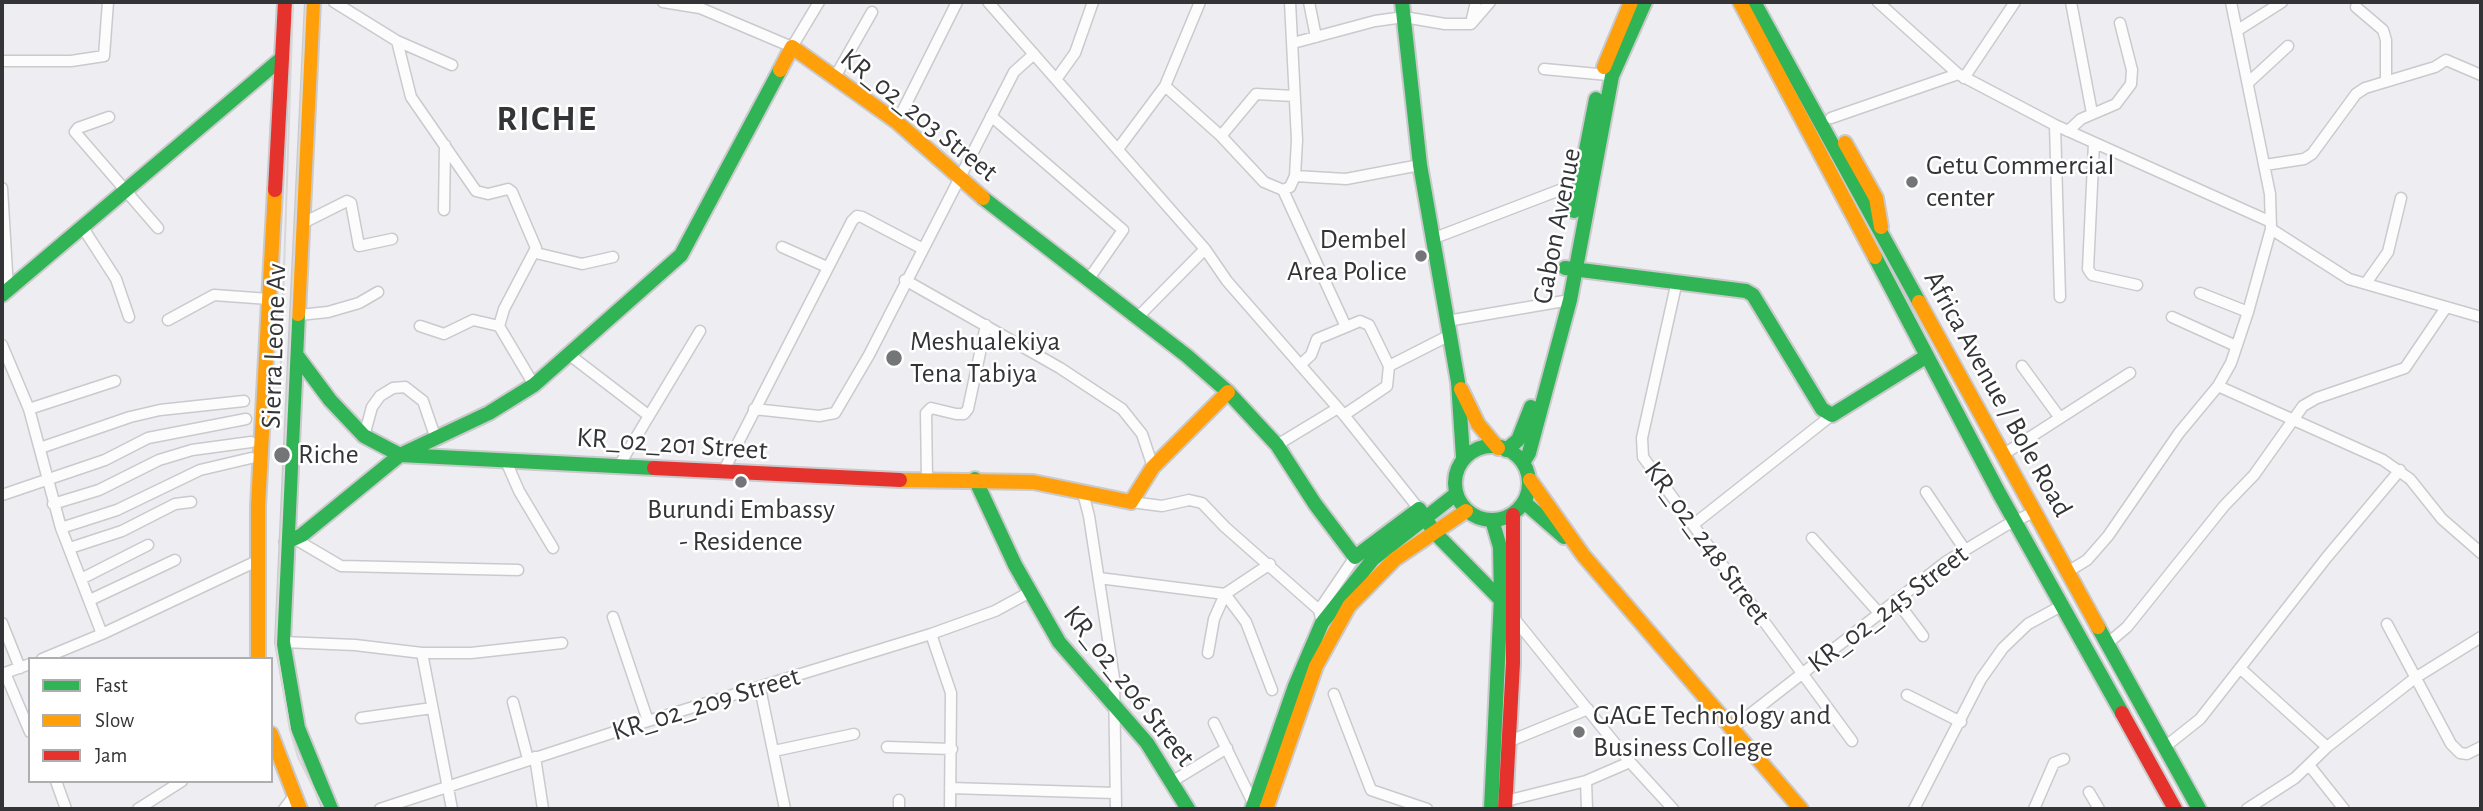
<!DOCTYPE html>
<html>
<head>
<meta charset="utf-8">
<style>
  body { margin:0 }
  #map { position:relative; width:2483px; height:811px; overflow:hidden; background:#eeeef2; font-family:"Alegreya Sans",sans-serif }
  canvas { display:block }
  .frame { position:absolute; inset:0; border:4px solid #333436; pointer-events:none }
  .legend { position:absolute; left:28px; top:657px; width:245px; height:126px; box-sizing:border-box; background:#fff; border:2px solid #adaeaf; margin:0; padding:9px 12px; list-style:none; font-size:21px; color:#333436 }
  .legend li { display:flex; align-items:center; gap:14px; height:35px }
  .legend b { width:35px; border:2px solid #adaeaf }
</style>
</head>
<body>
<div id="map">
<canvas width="2483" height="811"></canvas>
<div class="frame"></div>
<ul class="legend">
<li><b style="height:9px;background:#30b455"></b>Fast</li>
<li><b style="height:9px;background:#ff9f0a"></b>Slow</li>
<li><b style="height:9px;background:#e5322d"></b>Jam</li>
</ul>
</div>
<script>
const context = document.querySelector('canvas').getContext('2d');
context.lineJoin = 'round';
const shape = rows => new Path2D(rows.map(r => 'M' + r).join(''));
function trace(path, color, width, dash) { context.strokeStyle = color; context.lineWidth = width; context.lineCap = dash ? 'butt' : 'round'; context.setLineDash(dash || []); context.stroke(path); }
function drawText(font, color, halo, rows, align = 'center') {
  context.font = font + ' "Alegreya Sans",sans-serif'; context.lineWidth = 5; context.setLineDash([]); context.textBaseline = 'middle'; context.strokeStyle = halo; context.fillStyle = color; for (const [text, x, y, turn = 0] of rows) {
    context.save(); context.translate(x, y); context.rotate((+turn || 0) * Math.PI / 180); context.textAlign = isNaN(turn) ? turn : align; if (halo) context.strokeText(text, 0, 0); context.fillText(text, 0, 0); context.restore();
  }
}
const street = shape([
  [334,2,397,41,411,97,476,191,488,194,508,189,512,192,536,248,504,309,499,326,534,385],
  [663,2,700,8,792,47,819,2],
  [988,2,1205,249,1227,281,1344,415,1419,509],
  [1309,2,1316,37],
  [1878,2,1958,74],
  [2071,2,2092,113],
  [2356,7,2383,30,2386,40,2386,80],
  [1471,23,1476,2],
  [2238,30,2282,2],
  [397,41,452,65],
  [1293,43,1375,21,1404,17,1445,24,1471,24,1490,2],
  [2,61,71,61,104,56,108,2],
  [1544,69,1608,75],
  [835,77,872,12],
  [1057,78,1075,53,1093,2],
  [1964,78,2015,2],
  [2249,82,2288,46],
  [1165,86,1200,2],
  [991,116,1123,230,1088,280],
  [109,117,78,128,75,132,158,228],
  [1831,118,1958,74,2055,125,2271,222],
  [897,122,957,2],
  [2055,125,2060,297],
  [2068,131,2081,119,2116,104,2131,84,2132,70,2120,23],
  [1221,136,1256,94,1294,96],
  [2094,143,2088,269,2092,275,2137,285],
  [1118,149,1165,86,1221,136,1264,182,1283,190,1346,327,1360,321,1369,325,1389,366,1450,335],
  [2265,165,2304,159,2312,154,2356,94,2365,88,2435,67,2446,60,2481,75],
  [1295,176,1346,179,1420,165],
  [2,188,8,289],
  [1283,190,1290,187,1295,176,1297,140,1290,2],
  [444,210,445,145],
  [303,223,347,201,351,203,359,246,392,239],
  [83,228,116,279,129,317],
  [2271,229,2349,279,2481,317],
  [1432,239,1578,183],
  [782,247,827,267],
  [536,253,582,264,613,257],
  [905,280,1060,368,1122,409,1142,434,1153,467],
  [1677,281,1642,438,1643,457,1852,741],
  [2366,283,2388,252,2401,198],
  [2200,293,2248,312],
  [299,315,328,312,359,303,378,292],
  [2172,317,2236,346],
  [1137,318,1205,249],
  [168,320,214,295,269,299],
  [1447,321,1570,300],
  [420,326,444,334,473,320,499,326],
  [2,345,29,409,61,528,102,634],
  [571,356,648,415],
  [1300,365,1311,355,1317,339,1346,327],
  [2022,366,2060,418],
  [2218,386,2383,460,2410,479,2442,519,2481,553],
  [29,409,115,381],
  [754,409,819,416,835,413,869,355,1014,72,1034,54],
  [1344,415,1387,386,1389,366],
  [364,436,372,407,380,396,393,388,405,387,423,401,435,436],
  [1277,445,1338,408],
  [40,448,130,417,160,410,244,401],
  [2004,454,2130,373],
  [505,459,519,491,553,548],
  [620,464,700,331],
  [723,472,852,221,857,216,862,217,923,249],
  [927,479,926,413,931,408,956,414,964,414,968,409,986,325],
  [1926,492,1965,550],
  [1083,493,1089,516,1114,678,1116,809],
  [2,495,105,460,148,438,246,419],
  [1131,502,1162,506,1189,500,1202,503,1225,527,1319,610,1322,623],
  [53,504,99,490,159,460,192,450,251,442],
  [1694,524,1832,415],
  [61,528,117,510,200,470,251,458],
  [1812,538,1879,613],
  [295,539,341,566,518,570],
  [70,548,122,531,175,504,191,502],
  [2069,571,2087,560,2108,536,2179,433,2218,386,2231,363,2248,312,2271,229,2270,194,2231,2],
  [1099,578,1225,594,1246,622,1272,690],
  [81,579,148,545],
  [90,600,175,560],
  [1896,600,1923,636],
  [1319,610,1355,557],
  [613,617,648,721],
  [1513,617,1630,762,1673,809],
  [2,623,20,668],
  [2387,624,2451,744,2460,753,2467,754,2481,747],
  [931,634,951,693,950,809],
  [283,642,355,645,422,653,471,653,562,643],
  [2107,644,2127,627,2224,506,2254,475,2303,406,2317,398,2405,368,2445,309],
  [422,653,452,809],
  [1208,653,1214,619,1225,594,1270,564],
  [42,659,102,634,257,561],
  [2241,669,2327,747],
  [5,673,30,732],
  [2,674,30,664],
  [760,688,785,809],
  [1334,694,1371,790,1427,809],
  [1907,695,1961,722],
  [513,702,528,759],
  [361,718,432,708],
  [1214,723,1254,805],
  [1731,729,1947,561,2005,526,2034,512],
  [1510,741,1588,709],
  [2166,746,2200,719,2327,557,2400,470],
  [887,747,952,749],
  [774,751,854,734],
  [535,757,543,809],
  [2309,765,2344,809],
  [56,781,66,809],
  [1173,781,1227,748],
  [1586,781,1630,762],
  [950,788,1115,793],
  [2089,792,2099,809],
  [1506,801,1586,781,1587,809],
  [138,809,182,781],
  [284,809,294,796],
  [380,809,648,721,931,634,995,611,1030,592],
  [899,809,899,800],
  [1914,809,1981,679,2003,648,2028,624,2063,605],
  [2034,809,2054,763,2064,759],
  [2247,809,2295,778,2327,747,2415,678,2481,637]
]);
const fast = shape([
  [1402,2,1420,165,1458,382,1463,457],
  [1754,2,1919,302],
  [983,198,1187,356,1228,392,1277,445,1315,504,1355,557,1419,509,1435,533,1501,600],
  [1574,211,1596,99],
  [1875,257,1999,493,2122,713],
  [1565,268,1746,291,1753,295,1822,409,1832,415,1927,356],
  [2,295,282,58],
  [298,314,283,642,298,728,331,809],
  [298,357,330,400,364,436,400,455,654,468],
  '1455 483a37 37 0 1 1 74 0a37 37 0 1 1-74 0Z',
  [1506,450,1518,440,1531,407],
  [1523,463,1529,453,1570,300,1612,76,1645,2],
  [975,479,1015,565,1059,642,1147,743,1188,809],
  [1524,502,1564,537],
  [287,542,302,535,400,455,489,413,534,385,681,255,780,70],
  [2098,627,2199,809],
  [1252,809,1295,686,1322,623,1373,559,1456,494],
  [1491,809,1501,597,1500,547,1492,520]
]);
const slow = shape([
  [1740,2,1875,257],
  [1604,67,1631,2],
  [780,70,792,47,897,122,983,198],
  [1845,143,1876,198,1881,227],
  [1919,302,2098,627],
  [298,314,313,2],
  [1461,389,1478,424,1498,448],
  [900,480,1033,482,1131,502,1153,467,1228,392],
  [1530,480,1583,555,1801,809],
  [258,659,258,506,275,190],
  [271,734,300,809],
  [1266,809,1316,666,1349,606,1395,559,1466,511]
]);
const jam = shape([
  [275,190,285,2],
  [654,468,900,480],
  [2122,713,2175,809],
  [1505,809,1513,663,1513,515]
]);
trace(street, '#cacacd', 13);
trace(fast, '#cacacd', 18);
trace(slow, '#cacacd', 18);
trace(jam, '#cacacd', 18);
trace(street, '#fcfcfd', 10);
trace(fast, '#30b455', 14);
trace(slow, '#ff9f0a', 14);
trace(jam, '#e5322d', 14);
trace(shape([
  [306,2,276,645,290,730,298,757,324,809],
  [280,387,293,2]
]), '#d8d8d8', 2);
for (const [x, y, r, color] of [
  [1912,182,7,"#747578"],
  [1421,256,7,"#747578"],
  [894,358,9,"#747578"],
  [282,455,9,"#747578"],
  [741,482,7,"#747578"],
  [1579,732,7,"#747578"]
]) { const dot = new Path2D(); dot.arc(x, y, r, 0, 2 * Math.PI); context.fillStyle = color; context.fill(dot); trace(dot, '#fff', 2.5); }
drawText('28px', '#333436', '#fff', [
  ["KR_02_203 Street",919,115,39],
  ["Gabon Avenue",1557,226,-79],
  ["Sierra Leone Av",274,346,-88],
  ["Africa Avenue / Bole Road",1998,394,61],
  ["KR_02_201 Street",672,444,4],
  ["KR_02_248 Street",1707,543,54],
  ["KR_02_245 Street",1888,609,-37],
  ["KR_02_206 Street",1129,686,52],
  ["KR_02_209 Street",706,704,-17]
]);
drawText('28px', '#333436', '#fff', [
  ["Getu Commercial",1926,166],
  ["center",1926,198],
  ["Dembel",1407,240,"right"],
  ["Area Police",1407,272,"right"],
  ["Meshualekiya",910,342],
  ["Tena Tabiya",910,374],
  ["Riche",298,455],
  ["Burundi Embassy",741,510,"center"],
  ["- Residence",741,542,"center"],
  ["GAGE Technology and",1593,716],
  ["Business College",1593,748]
], 'left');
context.letterSpacing = '2px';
drawText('bold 35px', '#333436', '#fff', [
  ["RICHE",547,119]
]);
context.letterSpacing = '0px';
</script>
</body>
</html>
